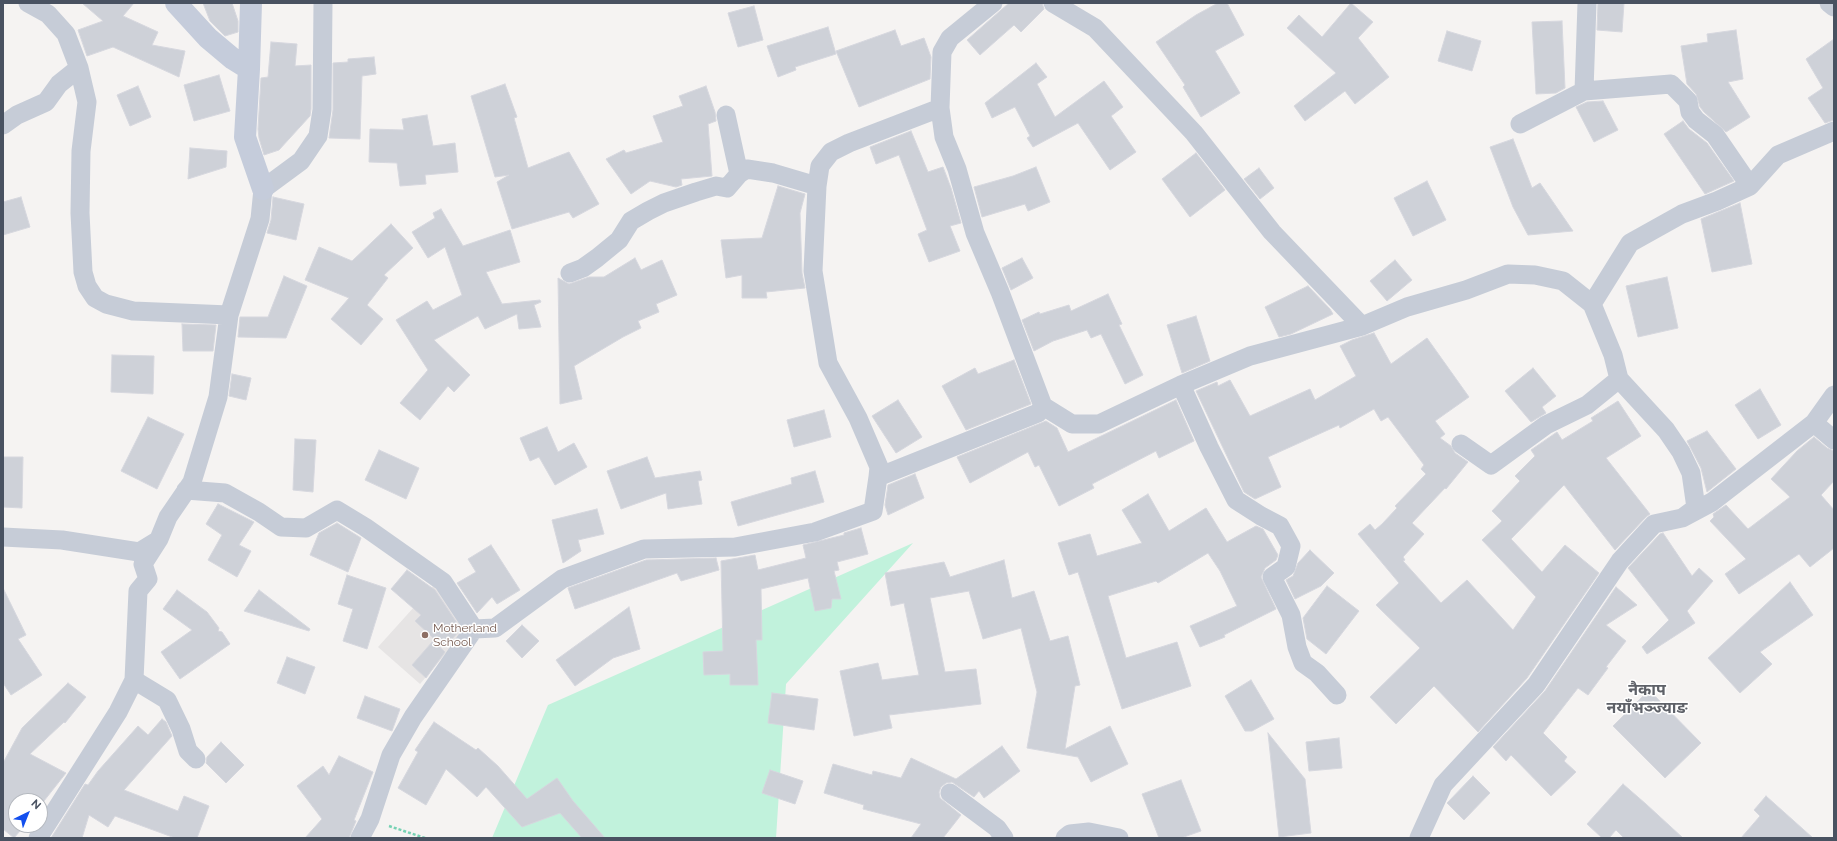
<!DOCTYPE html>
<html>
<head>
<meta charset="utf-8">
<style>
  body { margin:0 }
  #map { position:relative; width:1837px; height:841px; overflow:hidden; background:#f5f3f2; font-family:Raleway,sans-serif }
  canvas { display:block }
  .frame { position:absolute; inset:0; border:4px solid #495261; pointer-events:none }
  .north { position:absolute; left:8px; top:793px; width:40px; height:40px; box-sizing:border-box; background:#fff; border:1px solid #b6bac0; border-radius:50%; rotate:43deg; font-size:11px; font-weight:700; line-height:16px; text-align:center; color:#495261 }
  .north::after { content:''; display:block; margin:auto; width:14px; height:18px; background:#134fee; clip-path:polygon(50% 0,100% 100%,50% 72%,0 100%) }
</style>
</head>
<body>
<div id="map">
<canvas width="1837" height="841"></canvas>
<div class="frame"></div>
<div class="north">N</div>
</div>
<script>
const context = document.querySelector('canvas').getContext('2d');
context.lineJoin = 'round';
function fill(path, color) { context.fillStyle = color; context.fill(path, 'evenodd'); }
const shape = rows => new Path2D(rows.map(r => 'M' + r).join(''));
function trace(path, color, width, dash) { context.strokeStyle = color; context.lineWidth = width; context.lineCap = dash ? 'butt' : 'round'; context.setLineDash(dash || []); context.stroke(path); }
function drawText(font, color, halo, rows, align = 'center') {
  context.font = font + ' Raleway,"Noto Sans Devanagari",sans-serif'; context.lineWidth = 3; context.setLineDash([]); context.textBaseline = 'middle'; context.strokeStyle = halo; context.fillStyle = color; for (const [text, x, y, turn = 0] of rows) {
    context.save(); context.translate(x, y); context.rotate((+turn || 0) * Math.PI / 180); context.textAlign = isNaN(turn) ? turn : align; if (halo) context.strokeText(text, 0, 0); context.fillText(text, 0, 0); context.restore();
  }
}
fill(shape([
  [433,586,472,623,420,684,378,647]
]), '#e6e4e4');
fill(shape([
  [913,543,786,684,776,838,492,838,548,705]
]), '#c1f2dc');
const building = shape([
  [82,3,134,3,123,16,158,32,152,45,185,51,179,77,113,47,87,56,78,30,103,21,82,3],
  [203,3,232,3,238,21,238,32,225,36,210,21,203,3],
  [1009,3,1042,3,1044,9,1021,32,1014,25,980,55,967,40,1009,3],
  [1218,3,1227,3,1244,35,1215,51,1240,93,1201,117,1183,87,1185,85,1156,42,1196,15,1218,3],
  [1351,3,1373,22,1358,38,1389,77,1355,104,1345,91,1305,121,1294,106,1336,73,1287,28,1299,15,1322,37,1351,3],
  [1598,3,1624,3,1622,32,1597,30,1598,3],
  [754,6,763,40,738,47,728,13,754,6],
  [1562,21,1565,88,1556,93,1536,94,1532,22,1562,21],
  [828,27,836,54,795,67,796,70,778,77,767,46,828,27],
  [895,30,901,46,924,38,931,57,930,79,859,107,836,51,895,30],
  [1736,30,1743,79,1728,82,1750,117,1726,132,1704,112,1700,107,1696,94,1687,84,1681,46,1708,42,1707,34,1736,30],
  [1447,31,1481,41,1472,71,1438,61,1447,31],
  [1834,39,1834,120,1825,123,1808,98,1823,88,1806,59,1834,39],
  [271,42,297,44,295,66,311,65,311,109,310,116,279,150,264,155,259,138,258,129,261,78,268,77,271,42],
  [374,57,376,74,362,76,360,139,329,138,333,110,333,63,348,62,348,59,374,57],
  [1036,63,1047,77,1037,84,1055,117,1104,81,1123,107,1111,116,1136,152,1110,170,1078,123,1033,147,1027,138,1030,136,1015,107,992,118,985,103,1036,63],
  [219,75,230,111,194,121,184,85,219,75],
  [505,84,517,117,514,118,528,168,569,152,599,204,573,218,569,212,512,229,497,182,509,175,495,177,471,96,505,84],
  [138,86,151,117,130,126,117,95,138,86],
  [706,86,715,112,716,121,708,124,712,176,681,179,682,185,676,187,650,181,631,194,606,159,624,150,626,153,663,142,653,116,683,106,679,96,706,86],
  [1603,101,1618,130,1594,142,1576,107,1587,102,1603,101],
  [427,115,433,146,455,143,458,172,425,175,426,184,400,186,397,163,369,162,370,129,404,130,402,119,427,115],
  [1683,121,1689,129,1707,143,1734,181,1705,194,1664,134,1683,121],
  [911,131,928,172,943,167,951,188,961,223,950,226,960,251,929,262,918,234,927,230,899,155,876,164,870,147,911,131],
  [1513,139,1532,188,1540,183,1573,231,1528,235,1513,207,1490,147,1513,139],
  [190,148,227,151,226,167,188,179,190,148],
  [1196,153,1225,190,1190,217,1162,179,1196,153],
  [1036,167,1050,202,1028,211,1025,204,982,217,974,187,1013,176,1036,167],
  [1259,168,1274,188,1260,199,1244,179,1259,168],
  [1427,181,1446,220,1413,236,1394,198,1427,181],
  [778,186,805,194,800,213,802,273,805,288,766,292,767,298,742,298,742,275,726,278,721,240,762,238,778,186],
  [21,197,30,227,3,235,3,202,21,197],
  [273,197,304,204,296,240,267,233,271,220,273,197],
  [1740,203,1752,264,1712,272,1701,219,1740,203],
  [441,209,463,246,510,230,520,262,486,272,502,304,540,300,541,302,534,305,541,327,519,329,517,314,485,329,478,316,434,340,470,375,454,392,448,386,420,420,400,403,428,370,396,320,427,301,433,310,462,295,445,247,428,258,412,232,435,218,433,213,441,209],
  [391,224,413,248,384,275,388,278,367,305,383,319,361,345,331,319,349,298,305,280,319,247,352,261,391,224],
  [635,258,641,270,662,260,677,295,656,304,659,312,638,321,641,328,623,337,574,366,582,399,560,404,558,278,569,284,589,277,604,277,635,258],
  [1022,258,1033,278,1011,290,1002,268,1022,258],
  [1395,260,1412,280,1387,301,1370,281,1395,260],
  [284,276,307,286,286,338,238,337,240,317,268,317,284,276],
  [1667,277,1678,328,1638,337,1626,286,1667,277],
  [1308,286,1330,309,1333,314,1291,334,1279,337,1265,307,1308,286],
  [1108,294,1122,324,1119,325,1143,375,1125,384,1101,334,1091,338,1087,330,1053,341,1034,351,1022,320,1039,312,1040,314,1069,305,1071,311,1108,294],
  [1196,316,1210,361,1182,373,1167,325,1196,316],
  [182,324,216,325,213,351,183,351,182,324],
  [1374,333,1391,364,1427,338,1469,397,1435,421,1445,434,1440,438,1451,446,1455,453,1468,462,1446,489,1445,488,1412,523,1424,534,1403,557,1405,560,1403,561,1441,603,1467,580,1513,630,1536,597,1482,540,1502,521,1492,511,1520,481,1515,476,1535,456,1531,450,1557,432,1562,440,1593,421,1591,418,1618,401,1641,436,1606,458,1650,514,1646,517,1615,550,1564,485,1511,539,1542,572,1565,545,1599,573,1527,678,1478,732,1434,686,1396,724,1370,697,1420,648,1376,605,1399,583,1358,534,1370,524,1375,530,1382,524,1397,508,1395,506,1426,474,1421,469,1424,465,1388,417,1381,421,1374,409,1340,428,1339,425,1268,457,1281,487,1255,499,1244,492,1196,391,1217,382,1218,386,1230,380,1250,416,1310,389,1315,400,1356,376,1340,346,1352,340,1374,333],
  [112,355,154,356,153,394,111,392,112,355],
  [1014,360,1031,404,966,430,942,386,975,368,978,374,1014,360],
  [1533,368,1556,396,1542,407,1546,413,1531,422,1505,391,1533,368],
  [232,374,251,378,246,400,229,396,232,374],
  [1760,389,1781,425,1758,439,1735,405,1760,389],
  [898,400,922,437,896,453,872,416,898,400],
  [1176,400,1194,441,1159,458,1156,451,1092,484,1094,488,1059,506,1039,465,1035,467,1028,452,970,483,957,457,1046,421,1057,428,1068,452,1176,400],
  [824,410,831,437,794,447,787,420,824,410],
  [148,417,184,434,157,489,121,471,148,417],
  [547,427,558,452,574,443,587,467,555,485,539,457,530,461,520,438,547,427],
  [1707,431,1736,469,1707,492,1701,468,1687,441,1707,431],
  [1814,437,1827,448,1834,451,1834,481,1821,495,1834,510,1834,548,1810,567,1799,554,1739,594,1725,574,1746,559,1710,521,1714,517,1713,514,1726,505,1748,529,1790,497,1771,479,1797,451,1814,437],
  [295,439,316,440,313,492,293,490,295,439],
  [379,450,419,468,406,499,365,480,379,450],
  [3,457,23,457,22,508,3,507,3,457],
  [647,457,655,478,700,471,702,480,698,481,702,504,668,509,666,493,621,509,607,471,647,457],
  [815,471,824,502,738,526,731,502,792,484,791,478,815,471],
  [915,474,924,498,888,515,885,505,888,485,915,474],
  [1148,494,1169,531,1206,508,1227,542,1256,526,1263,529,1278,555,1276,560,1265,568,1261,577,1276,609,1224,635,1225,637,1200,647,1190,626,1237,606,1220,571,1208,553,1158,583,1156,581,1108,596,1126,658,1177,642,1191,686,1122,709,1078,572,1069,575,1058,543,1090,534,1097,556,1142,543,1122,510,1148,494],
  [218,504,254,522,239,545,251,551,237,577,208,560,222,535,206,524,218,504],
  [597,509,604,534,578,540,581,551,563,563,552,520,597,509],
  [337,523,361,538,348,572,310,555,319,533,337,523],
  [861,528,868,554,837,562,839,570,834,571,841,599,832,599,831,608,815,611,808,578,761,589,762,640,756,640,758,685,730,685,730,674,704,675,703,652,723,651,721,561,755,555,758,570,806,558,803,545,844,535,844,533,861,528],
  [1663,533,1692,576,1699,568,1713,581,1687,611,1695,623,1647,654,1642,647,1669,620,1628,568,1660,534,1663,533],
  [491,545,520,590,497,604,492,597,477,613,457,583,476,572,468,559,491,545],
  [1310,550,1334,573,1321,586,1295,599,1286,580,1293,576,1298,563,1310,550],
  [716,558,719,570,681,581,677,573,575,609,568,588,646,560,716,558],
  [1004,560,1012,598,1034,591,1050,641,1068,636,1080,685,1075,686,1065,749,1110,726,1128,764,1091,782,1078,757,1027,748,1037,692,1021,628,983,639,969,591,930,598,945,672,976,669,981,704,889,715,892,728,854,736,840,671,878,663,882,680,919,675,904,603,891,606,885,573,944,562,950,577,1004,560],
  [407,570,435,590,461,629,444,648,415,621,421,615,391,589,407,570],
  [347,575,386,588,367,649,343,641,353,609,338,604,347,575],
  [1790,582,1813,615,1760,652,1772,664,1740,693,1708,658,1790,582],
  [1327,586,1359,611,1326,654,1307,639,1303,618,1327,586],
  [1616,587,1637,605,1606,625,1626,641,1606,667,1608,668,1588,695,1578,688,1543,733,1567,757,1564,761,1576,772,1551,796,1511,755,1506,761,1493,747,1545,691,1616,587],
  [3,588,26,635,18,639,42,675,11,695,3,683,3,588],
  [177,590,207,612,219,628,218,631,222,632,230,644,180,679,161,652,192,630,163,609,177,590],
  [259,590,310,629,309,631,244,611,259,590],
  [629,607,640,649,613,658,575,686,556,660,629,607],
  [522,625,539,641,522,658,506,641,522,625],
  [433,641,445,652,426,678,412,665,433,641],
  [287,657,315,667,305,694,277,683,287,657],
  [1251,680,1274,719,1252,731,1245,731,1225,696,1251,680],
  [68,683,86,697,65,723,64,722,30,754,66,773,40,806,40,801,16,801,16,825,25,825,14,838,3,829,3,763,22,728,68,683],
  [1649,690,1701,743,1665,778,1613,726,1649,690],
  [772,693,818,699,814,730,768,723,772,693],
  [365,696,400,709,392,731,357,718,365,696],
  [162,719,166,722,172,736,124,790,178,811,184,796,209,806,197,838,175,838,115,816,108,827,89,815,82,838,51,838,85,784,88,785,98,771,138,726,148,735,162,719],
  [434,722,476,750,478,748,498,766,527,799,557,778,573,801,605,838,582,838,560,813,522,827,486,787,477,797,446,769,426,805,398,788,418,752,415,750,434,722],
  [1268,733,1305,779,1311,833,1279,837,1268,733],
  [1339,738,1342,768,1309,771,1306,742,1339,738],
  [221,742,244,765,226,783,206,763,207,757,221,742],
  [1002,746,1020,771,984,798,979,791,974,797,952,782,946,783,941,787,939,792,940,798,961,815,943,838,911,838,921,824,863,809,864,805,824,793,833,764,872,775,873,771,901,778,911,758,956,779,1002,746],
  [339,756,373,772,354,820,356,821,349,838,305,838,322,819,297,786,323,766,329,775,339,756],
  [770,770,803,781,795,804,762,793,770,770],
  [1473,776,1490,793,1464,820,1447,803,1473,776],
  [1181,780,1201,831,1181,838,1159,838,1142,794,1181,780],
  [1623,784,1646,804,1683,838,1624,838,1616,830,1609,838,1602,838,1587,824,1623,784],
  [1766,796,1813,838,1741,838,1760,816,1754,810,1766,796]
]);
fill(building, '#ced1d8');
trace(building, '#d6d7de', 1);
trace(shape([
  [389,826,425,838]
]), '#77d2b4', 2.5, [3, 2]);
trace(shape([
  [28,3,48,14,66,34,79,68,87,102,81,151,80,213,83,272,87,286,95,298,106,304,133,311,229,315],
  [1053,3,1095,28,1194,133,1272,232,1362,326],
  [1829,3,1834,7],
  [1584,91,1587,3],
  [940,108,944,137,957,169,975,233,1000,292,1043,406],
  [726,115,739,174,747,169,773,173,817,186,813,271,828,363,858,418,879,467,878,477,1038,413,1043,406,1072,424,1099,424,1181,385,1250,356,1362,326,1407,307,1466,290,1508,274,1535,275,1563,281,1592,304,1630,243,1682,214,1717,201,1750,186,1778,155,1834,131],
  [1520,124,1584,91,1671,84,1688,101,1690,112,1696,120,1715,135,1750,186],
  [3,125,17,115,46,102,59,84,79,68],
  [817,186,820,166,831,152,849,143,940,108,942,52,950,38,993,3],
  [570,273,583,268,597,258,619,240,631,221,648,211,664,203,696,192,716,186,727,188,739,174],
  [1592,304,1613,355,1619,379,1666,430,1681,452,1691,473,1696,508,1685,516],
  [1181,385,1209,447,1236,500,1261,516,1280,526,1291,546,1286,567,1272,577,1291,615,1297,647,1303,663,1317,673,1337,695],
  [1814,423,1834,440],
  [1461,444,1491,465,1546,425,1587,405,1619,379],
  [186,490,225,493,259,512,281,527,306,528,337,510,365,527,443,582,474,629],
  [3,537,62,540,139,552,157,541],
  [134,680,167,700,181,729,188,751,196,759],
  [950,793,997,828,1004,838],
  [38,838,118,712,134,680,138,591,148,579,143,564,159,539,168,517,192,482,218,397,229,315,260,219,263,189,301,161,318,136,322,110,323,3],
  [360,838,370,819,391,755,413,717,474,629,495,628,562,579,644,549,735,547,815,532,873,511,878,477],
  [1065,838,1070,834,1089,832,1119,838],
  [1419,838,1443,785,1536,685,1620,561,1654,524,1682,518,1712,502,1814,423,1834,395]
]), '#c6ccd7', 19);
trace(shape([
  [176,3,208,38,233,59,249,69,245,137,263,189],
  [249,69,251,3]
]), '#c5ccdb', 22);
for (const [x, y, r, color] of [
  [425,635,4,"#8d6e63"]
]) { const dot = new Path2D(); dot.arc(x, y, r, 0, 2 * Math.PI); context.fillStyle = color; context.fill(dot); trace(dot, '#fff', 1.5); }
drawText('12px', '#785e54', '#fff', [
  ["Motherland",433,628],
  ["School",433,642]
], 'left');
drawText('bold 16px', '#5e6168', '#fff', [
  ["नैकाप",1647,690],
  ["नयाँभञ्ज्याङ",1647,708]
]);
</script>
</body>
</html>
